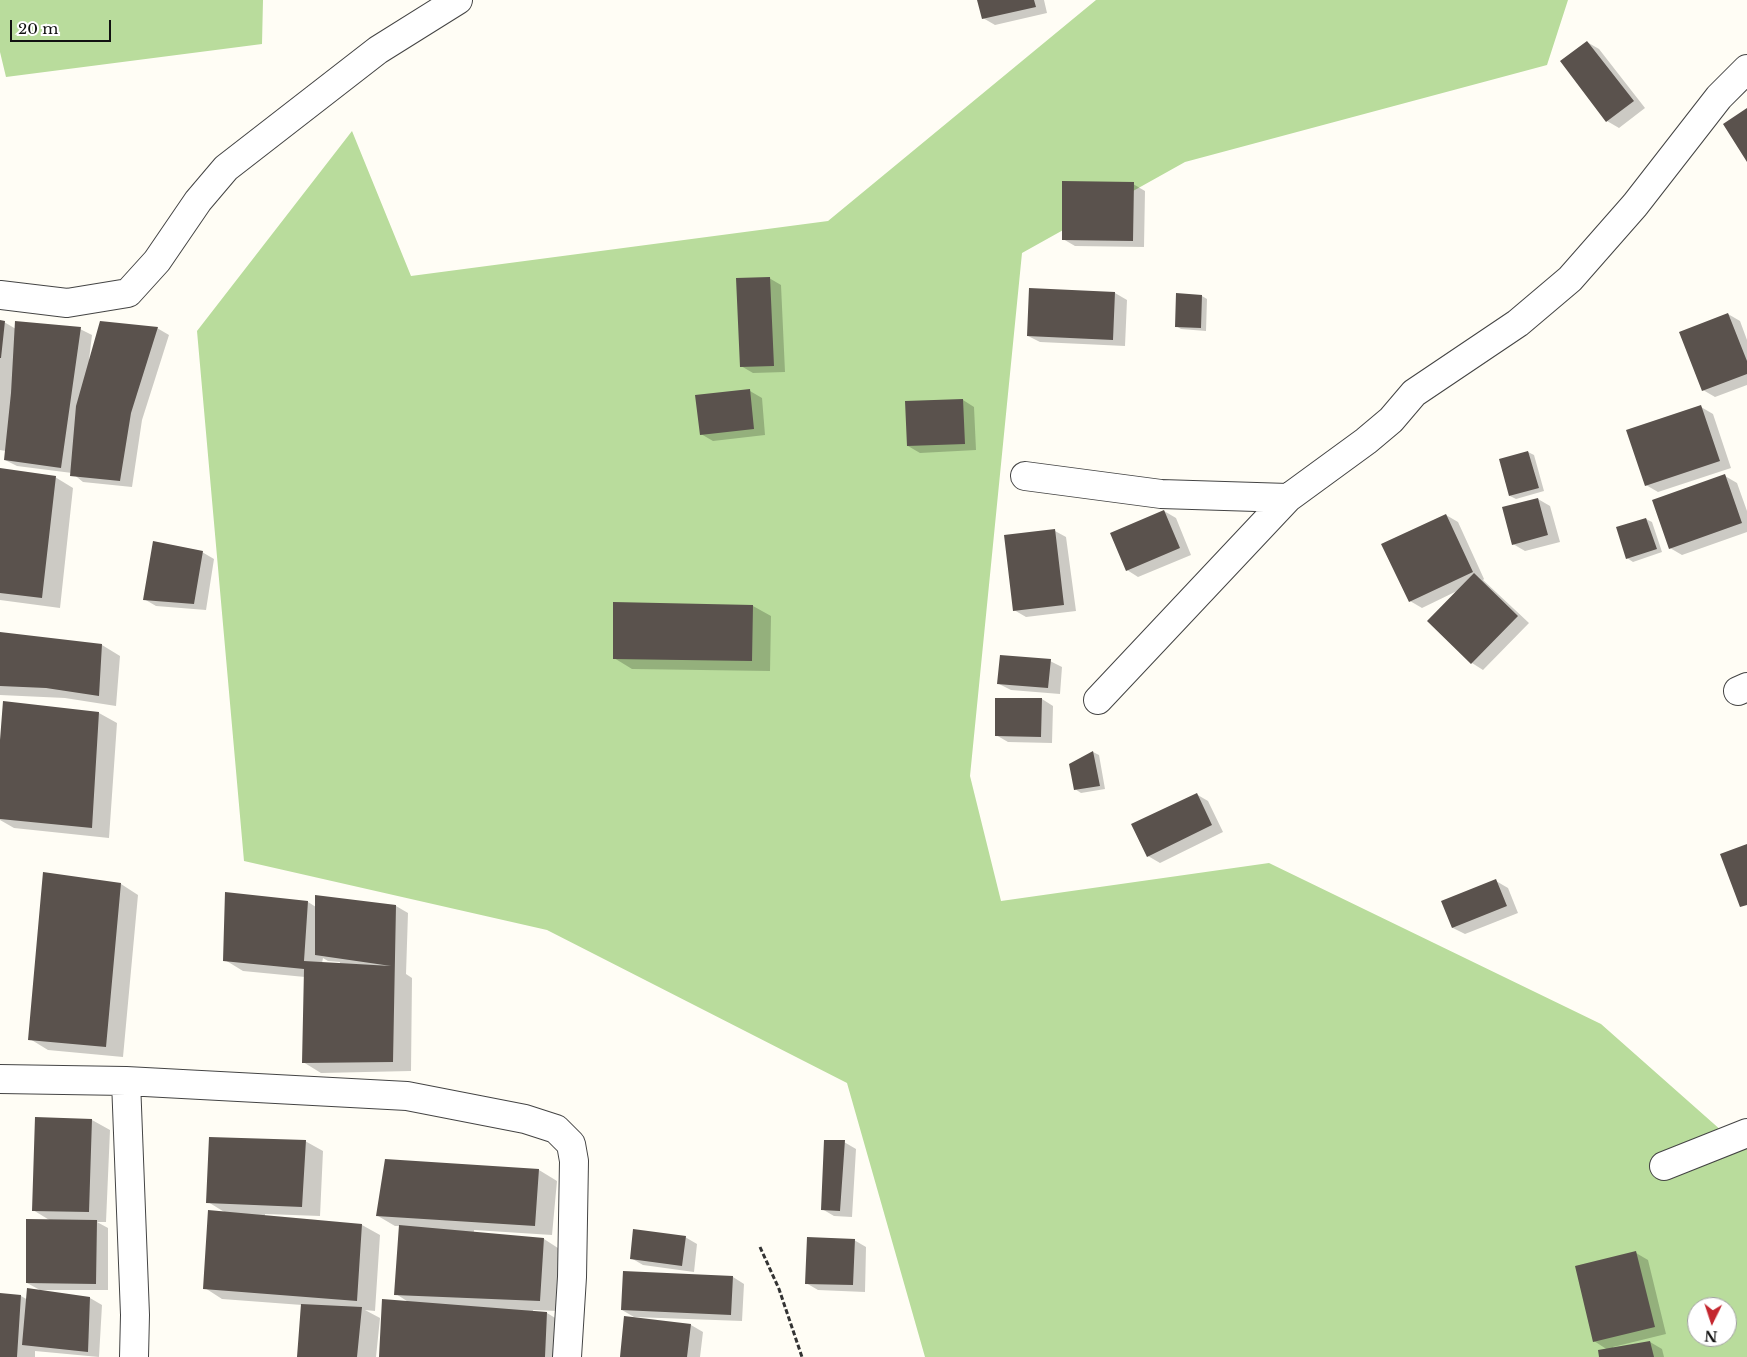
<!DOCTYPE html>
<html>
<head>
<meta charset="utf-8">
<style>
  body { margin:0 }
  #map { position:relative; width:1747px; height:1357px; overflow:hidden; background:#fffdf5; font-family:"Libre Baskerville",serif }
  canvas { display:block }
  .north { position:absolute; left:1687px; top:1297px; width:50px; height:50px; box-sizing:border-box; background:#fff; border:1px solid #a0a0a0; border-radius:50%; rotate:184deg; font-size:14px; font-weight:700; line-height:20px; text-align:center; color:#111 }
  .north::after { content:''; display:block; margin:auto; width:18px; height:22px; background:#c4262e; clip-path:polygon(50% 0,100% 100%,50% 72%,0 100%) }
  .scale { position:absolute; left:10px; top:20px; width:101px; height:22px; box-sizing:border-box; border:2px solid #111; border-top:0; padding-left:6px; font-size:15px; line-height:18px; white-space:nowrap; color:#111; -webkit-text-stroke:4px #fff; paint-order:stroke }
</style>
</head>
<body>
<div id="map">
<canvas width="1747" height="1357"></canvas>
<div class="north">N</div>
<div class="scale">20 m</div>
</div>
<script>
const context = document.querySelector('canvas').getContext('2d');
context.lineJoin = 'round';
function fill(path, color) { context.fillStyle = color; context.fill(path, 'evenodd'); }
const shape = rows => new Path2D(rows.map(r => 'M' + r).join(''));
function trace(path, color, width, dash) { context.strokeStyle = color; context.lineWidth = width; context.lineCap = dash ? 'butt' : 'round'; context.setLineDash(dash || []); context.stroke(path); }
fill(shape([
  [0,0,263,0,262,44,6,77,0,52],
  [1096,0,1568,0,1547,65,1185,162,1022,253,970,776,1001,901,1269,863,1601,1024,1740,1147,1747,1145,1747,1357,925,1357,847,1083,547,930,244,861,197,331,352,131,411,276,828,221],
  [1697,1307,1727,1307,1727,1337,1697,1337]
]), '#b9dc9c');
fill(shape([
  [979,0,1044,0,1047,13,995,25,983,18],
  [1587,42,1599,49,1645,108,1619,128,1607,121],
  [1133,184,1145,191,1144,247,1075,246,1063,239],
  [769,278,781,285,785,372,753,373,741,366],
  [1115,293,1127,300,1125,346,1040,342,1028,336],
  [1202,296,1207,299,1206,331,1181,329,1176,326],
  [1728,314,1740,321,1747,340,1747,385,1715,397,1703,390],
  [0,322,4,322,16,329,80,329,92,335,89,360,90,361,157,328,169,335,142,420,132,487,83,482,72,473,17,466,5,460,6,451,0,450],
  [750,391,762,398,765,435,713,441,701,434],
  [963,400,974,407,976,450,920,453,908,446],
  [1701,407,1713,414,1731,468,1658,492,1646,485],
  [1528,452,1534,455,1544,491,1516,499,1510,496],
  [0,469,55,477,73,488,60,608,0,600],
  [1725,476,1737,483,1747,511,1747,532,1682,555,1670,548],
  [1538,499,1550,506,1560,542,1525,551,1513,544],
  [1164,511,1176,518,1191,555,1138,577,1127,570],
  [1446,515,1458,522,1484,579,1483,580,1529,623,1483,670,1472,663,1457,591,1422,608,1410,601],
  [1646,519,1652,522,1662,552,1633,562,1627,558],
  [1055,531,1066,537,1076,611,1026,617,1014,610],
  [202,552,214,559,206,610,156,606,144,599],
  [614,604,753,606,771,616,770,671,632,669,614,658],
  [0,633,102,645,120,656,116,706,65,698,0,695],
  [1050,661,1062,667,1060,694,1011,690,999,684],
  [1042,699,1053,706,1052,743,1008,742,996,735],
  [99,713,117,723,109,838,14,828,0,820,0,758],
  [1093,752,1099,755,1105,789,1081,793,1075,789,1071,765],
  [1196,794,1208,801,1223,832,1160,863,1148,856],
  [1496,881,1508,888,1518,913,1465,934,1453,928,1443,902],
  [121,884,138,895,123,1057,48,1050,30,1039],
  [316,896,396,906,408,913,406,974,412,978,411,1071,321,1073,303,1062,305,977,243,971,225,960,308,902,316,907],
  [323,958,328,961,340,962,340,964,322,963],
  [92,1120,110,1130,106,1222,97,1222,108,1228,108,1290,40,1290,27,1283,51,1221,33,1210],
  [305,1141,323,1151,320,1216,265,1214,265,1216,362,1225,380,1235,375,1311,365,1310,380,1318,376,1357,298,1357,302,1305,222,1299,205,1288,226,1213,208,1202],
  [844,1142,856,1149,852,1217,834,1216,822,1209],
  [539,1170,557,1181,552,1235,474,1230,474,1233,544,1239,561,1250,557,1311,533,1310,533,1312,547,1313,570,1327,569,1357,380,1357,410,1303,396,1294,401,1226,395,1226,378,1216],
  [685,1237,697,1244,694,1272,643,1265,631,1258],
  [854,1240,866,1247,865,1292,818,1290,806,1283],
  [1636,1253,1648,1260,1666,1334,1613,1347,1614,1349,1650,1342,1662,1349,1664,1357,1600,1357,1608,1350,1594,1341],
  [733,1277,744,1284,742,1321,634,1317,622,1310],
  [0,1294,21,1296,28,1300,90,1298,102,1305,99,1357,35,1351,35,1357,0,1357],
  [626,1317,691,1325,703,1332,700,1357,621,1357]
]), '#0003');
fill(shape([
  [977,0,1034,0,1036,7,982,19],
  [1587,41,1634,101,1606,122,1560,61],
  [1747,108,1747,162,1723,124],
  [1062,181,1134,182,1133,241,1062,240],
  [770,277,774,366,740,367,736,278],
  [1029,288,1115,292,1113,340,1027,336],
  [1176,293,1202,295,1201,328,1175,327],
  [1728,313,1747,361,1747,374,1702,391,1679,332],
  [0,320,5,321,1,358,0,358],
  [15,321,81,327,61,468,4,460,11,393],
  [100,321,158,327,131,413,120,481,70,476,76,406],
  [750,389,754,429,700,435,695,395],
  [963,399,965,444,907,446,905,401],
  [1701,405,1720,461,1645,486,1626,430],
  [1528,451,1539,488,1509,496,1499,459],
  [0,468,56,476,42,598,0,593],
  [1725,474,1742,523,1669,549,1652,500],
  [1538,498,1548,535,1512,545,1502,507],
  [1164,510,1180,548,1126,571,1110,533],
  [1446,514,1473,572,1409,602,1381,544],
  [1646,518,1657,549,1626,559,1616,527],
  [1055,529,1064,605,1013,611,1004,535],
  [153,541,203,551,194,604,143,600],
  [1474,573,1518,616,1471,664,1427,621],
  [613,602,753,605,752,661,613,659],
  [0,632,102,644,99,696,46,688,0,686],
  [1000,655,1051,659,1048,688,997,684],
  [995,698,1042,698,1041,737,995,736],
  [3,701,99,712,92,828,0,819,0,740],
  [1093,751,1100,786,1074,790,1069,764],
  [1197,793,1212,825,1147,857,1131,824],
  [1747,844,1747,905,1740,907,1720,854],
  [43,872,121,883,106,1047,28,1040],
  [1496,879,1507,906,1452,928,1441,901],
  [225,892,308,901,304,961,391,966,315,955,315,895,396,905,393,1062,302,1063,304,969,223,961],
  [35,1117,92,1119,89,1212,32,1211],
  [209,1137,306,1140,302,1207,206,1203],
  [824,1140,845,1140,840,1211,821,1210],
  [385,1159,539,1169,535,1226,376,1216],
  [208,1210,362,1224,357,1301,203,1289],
  [26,1219,97,1220,96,1284,26,1283],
  [399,1225,544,1238,540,1301,394,1295],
  [633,1229,686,1236,682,1266,630,1259],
  [807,1237,855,1239,853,1285,805,1284],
  [1636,1251,1655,1327,1593,1342,1575,1266],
  [623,1271,733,1276,731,1315,621,1310],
  [27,1288,90,1297,88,1352,22,1345],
  [0,1293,21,1295,17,1357,0,1357],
  [382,1299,547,1312,545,1357,379,1357],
  [301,1304,362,1307,357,1357,297,1357],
  [624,1316,691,1324,687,1357,620,1357],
  [1650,1341,1654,1357,1599,1357,1598,1350]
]), '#5a524d');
const minor = shape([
  [0,295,67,303,128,293,157,261,198,201,226,168,378,50,458,0],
  [1025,476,1161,494,1288,498],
  [1738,691,1747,687],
  [1098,700,1288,498,1366,441,1391,420,1414,393,1518,323,1570,279,1635,205,1719,97,1747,69],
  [0,1079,126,1081,407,1096,525,1119,556,1129,571,1144,574,1161,572,1277,567,1357],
  [126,1081,135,1315,134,1357],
  [1664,1166,1747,1133]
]);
trace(minor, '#444', 30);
trace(shape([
  [760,1247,779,1289,802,1357]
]), '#333', 3, [5, 2.5]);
trace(minor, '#fff', 28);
</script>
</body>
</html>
